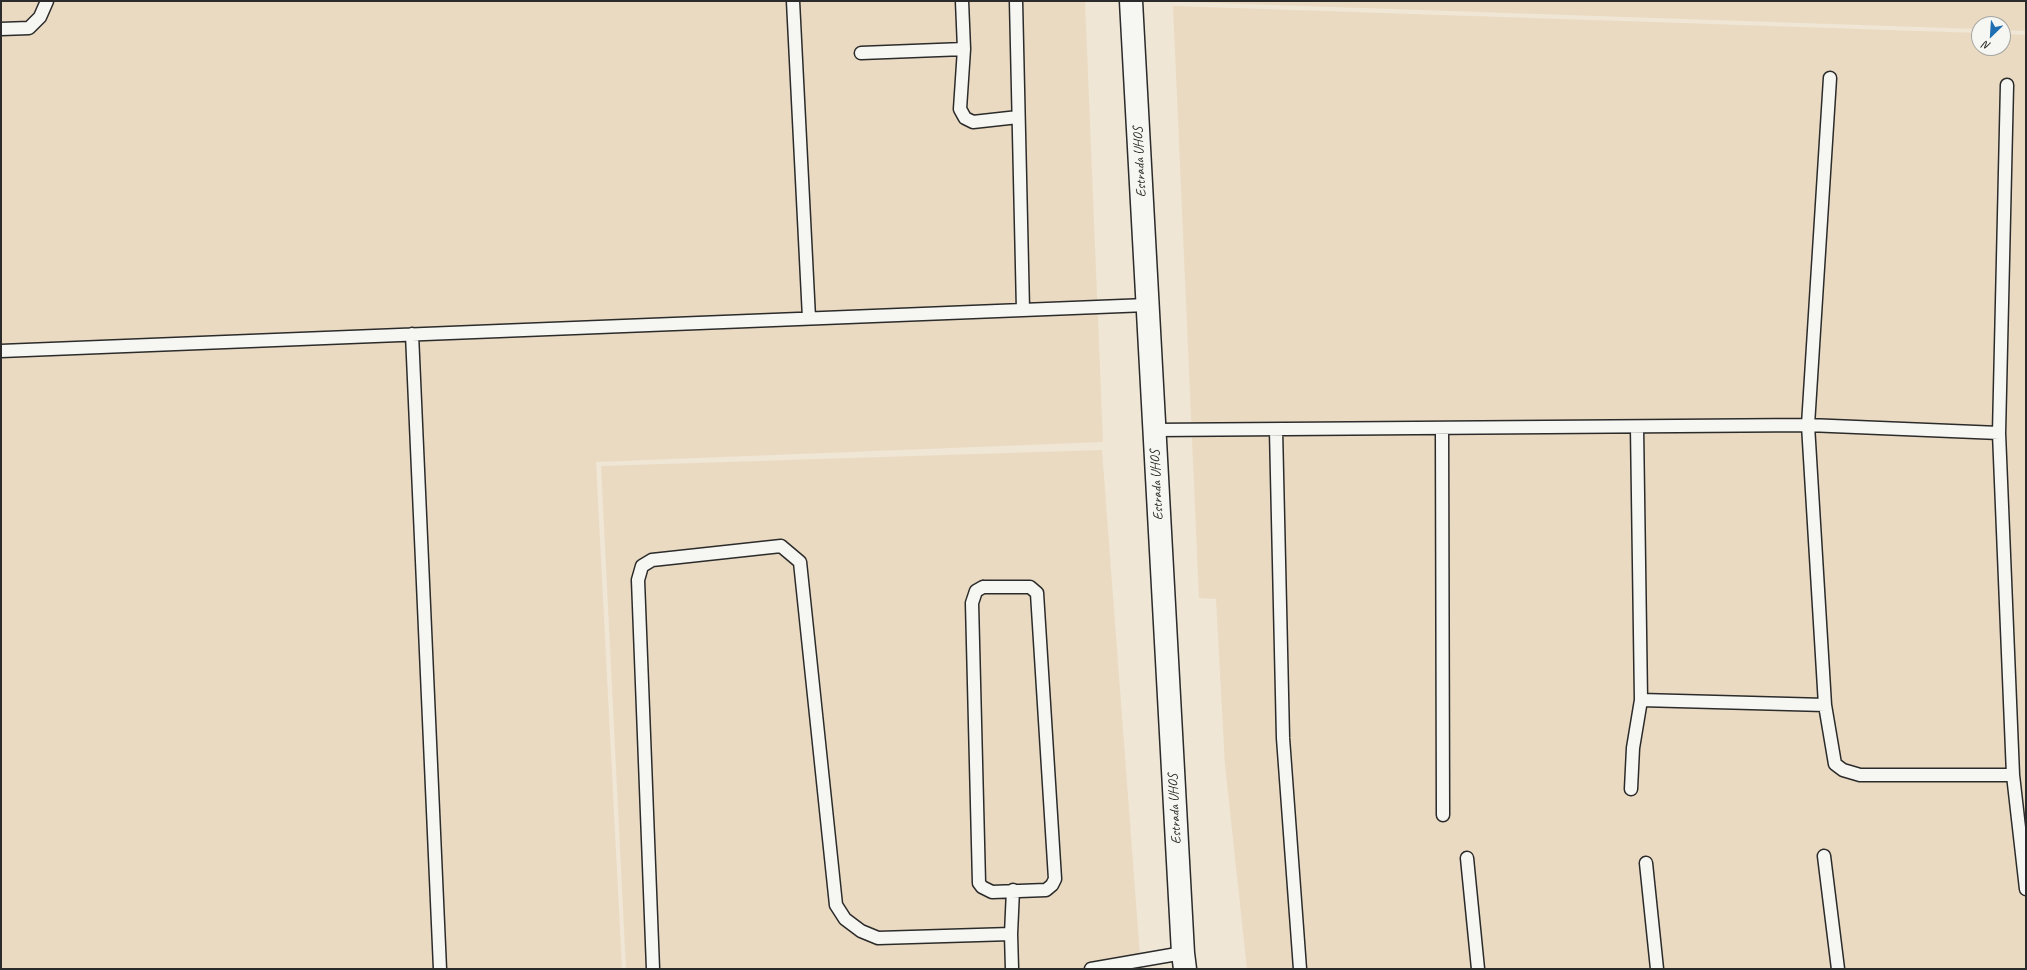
<!DOCTYPE html>
<html>
<head>
<meta charset="utf-8">
<style>
  body { margin:0 }
  #map { position:relative; width:2027px; height:970px; overflow:hidden; background:#efe6d5; font-family:Caveat,sans-serif }
  canvas { display:block }
  .frame { position:absolute; inset:0; border:2px solid #2b2b2b; pointer-events:none }
  .north { position:absolute; left:1971px; top:16px; width:40px; height:40px; box-sizing:border-box; background:#f6f6f2; border:1px solid #a5a5a2; border-radius:50%; rotate:205deg; font-size:11px; font-weight:700; line-height:16px; text-align:center; color:#2b2b2b }
  .north::after { content:''; display:block; margin:auto; width:14px; height:18px; background:#1f6fb2; clip-path:polygon(50% 0,100% 100%,50% 72%,0 100%) }
</style>
</head>
<body>
<div id="map">
<canvas width="2027" height="970"></canvas>
<div class="frame"></div>
<div class="north">N</div>
</div>
<script>
const context = document.querySelector('canvas').getContext('2d');
context.lineJoin = 'round';
function fill(path, color) { context.fillStyle = color; context.fill(path, 'evenodd'); }
const shape = rows => new Path2D(rows.map(r => 'M' + r).join(''));
function trace(path, color, width, dash) { context.strokeStyle = color; context.lineWidth = width; context.lineCap = dash ? 'butt' : 'round'; context.setLineDash(dash || []); context.stroke(path); }
function drawText(font, color, halo, rows, align = 'center') {
  context.font = font + ' Caveat,sans-serif'; context.lineWidth = 3; context.setLineDash([]); context.textBaseline = 'middle'; context.strokeStyle = halo; context.fillStyle = color; for (const [text, x, y, turn = 0] of rows) {
    context.save(); context.translate(x, y); context.rotate((+turn || 0) * Math.PI / 180); context.textAlign = isNaN(turn) ? turn : align; if (halo) context.strokeText(text, 0, 0); context.fillText(text, 0, 0); context.restore();
  }
}
fill(shape([
  [1,1,1085,1,1103,442,596,462,622,969,1,969],
  [1187,1,2026,1,2026,31,2003,30,2003,24,1979,24,1979,29,1187,2],
  [1173,6,1979,33,1979,48,2003,48,2003,34,2026,35,2026,969,1247,969,1225,765,1216,599,1199,598],
  [1102,450,1141,969,626,969,601,466]
]), '#eadac1');
const lane = shape([
  [793,1,809,318],
  [962,1,964,49,960,109,965,118,973,122,1018,117],
  [1016,1,1023,310],
  [1,29,29,28,40,17,47,1],
  [861,53,964,49],
  [1830,78,1808,425,1825,705,1835,764,1843,770,1860,775,2013,775],
  [412,334,440,969],
  [1,351,1147,305],
  [1442,428,1443,815],
  [1154,430,1808,425,1999,433,2013,775,2026,889],
  [1276,430,1283,738,1300,969],
  [1999,433,2007,85],
  [983,587,1030,587,1037,593,1055,879,1052,885,1046,890,992,892,982,887,979,883,972,603,976,591,983,587],
  [1641,700,1825,705],
  [1631,789,1633,748,1641,700,1637,427],
  [1824,856,1838,969],
  [1467,858,1478,969],
  [1646,863,1657,969],
  [1011,934,1013,890],
  [653,969,638,580,642,566,652,560,781,546,800,562,836,905,845,919,861,931,878,938,1011,934,1012,969],
  [1091,969,1183,953]
]);
const street = shape([
  [1131,1,1183,953,1185,969]
]);
trace(lane, '#2b2b2b', 15);
trace(street, '#2b2b2b', 25);
trace(lane, '#f6f6f2', 12);
trace(street, '#f6f6f2', 22);
drawText('14px', '#2b2b2b', '#f6f6f2', [
  ["Estrada UHOS",1140,162,-93],
  ["Estrada UHOS",1157,485,-93],
  ["Estrada UHOS",1175,809,-93]
]);
</script>
</body>
</html>
